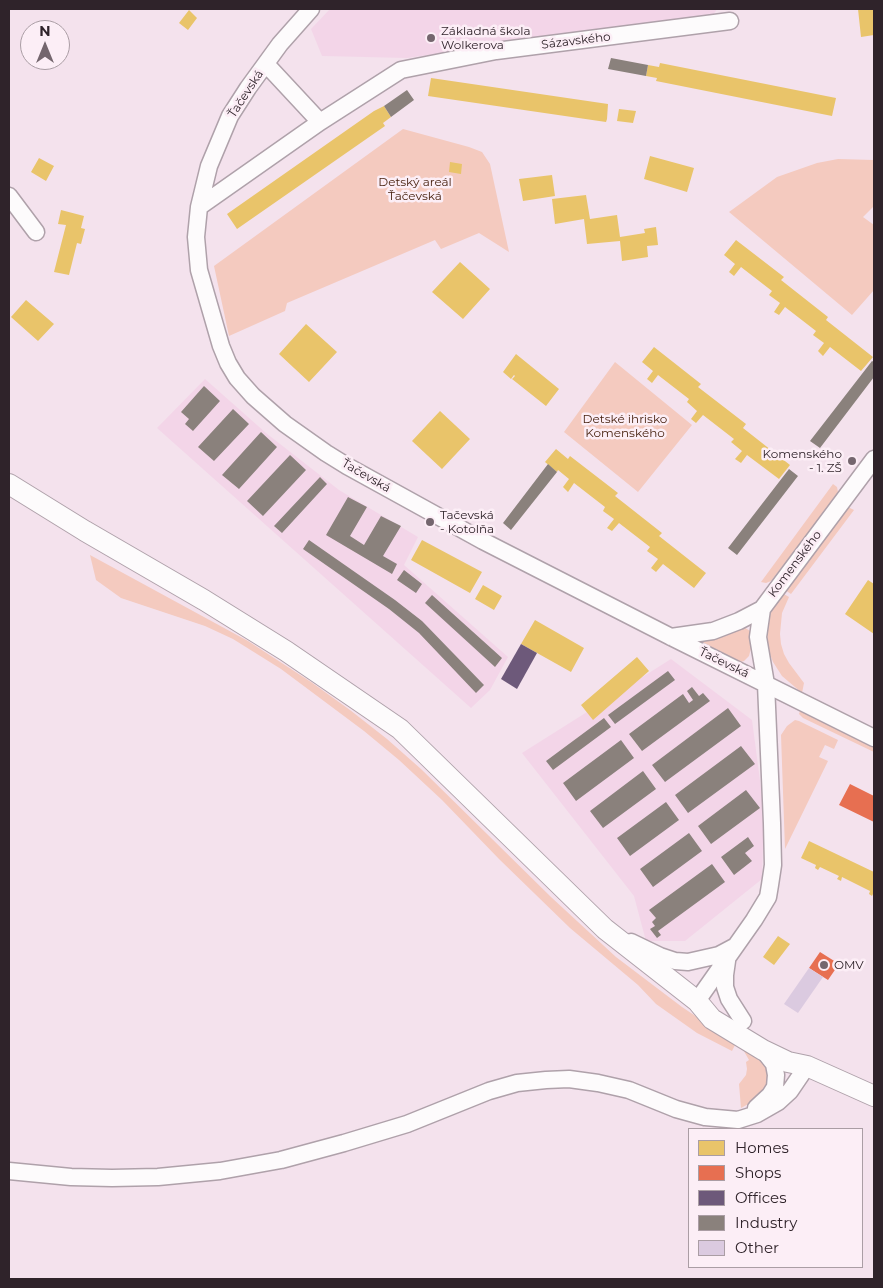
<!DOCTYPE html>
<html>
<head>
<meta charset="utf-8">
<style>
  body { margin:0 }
  #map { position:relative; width:883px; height:1288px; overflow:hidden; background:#f4e2ed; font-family:Montserrat,sans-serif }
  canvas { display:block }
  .frame { position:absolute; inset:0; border:10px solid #2f232a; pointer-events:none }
  .legend { position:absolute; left:688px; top:1128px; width:175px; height:140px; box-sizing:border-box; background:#fceef6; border:1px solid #aa9da4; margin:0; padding:6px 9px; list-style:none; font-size:15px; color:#2f232a }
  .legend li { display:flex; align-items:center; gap:10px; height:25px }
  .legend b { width:25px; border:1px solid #aa9da4 }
  .north { position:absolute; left:20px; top:20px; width:50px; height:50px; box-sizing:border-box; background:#fceef6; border:1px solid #aa9da4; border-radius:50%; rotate:0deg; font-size:14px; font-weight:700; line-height:20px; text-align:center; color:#2f232a }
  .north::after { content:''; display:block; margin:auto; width:18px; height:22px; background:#74666e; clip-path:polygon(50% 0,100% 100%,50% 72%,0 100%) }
</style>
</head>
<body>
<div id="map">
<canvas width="883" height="1288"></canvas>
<div class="frame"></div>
<ul class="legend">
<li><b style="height:14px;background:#e9c46a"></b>Homes</li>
<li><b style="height:14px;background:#e76f51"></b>Shops</li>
<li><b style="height:14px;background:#6d597a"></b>Offices</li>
<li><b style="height:14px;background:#8a817c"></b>Industry</li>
<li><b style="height:14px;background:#dbcae0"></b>Other</li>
</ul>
<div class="north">N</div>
</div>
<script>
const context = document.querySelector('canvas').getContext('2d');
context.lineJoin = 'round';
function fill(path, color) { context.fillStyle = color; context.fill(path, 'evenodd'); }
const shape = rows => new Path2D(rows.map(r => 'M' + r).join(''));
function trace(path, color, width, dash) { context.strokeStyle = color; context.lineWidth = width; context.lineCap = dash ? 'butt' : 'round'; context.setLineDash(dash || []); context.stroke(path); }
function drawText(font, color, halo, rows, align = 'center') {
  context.font = font + ' Montserrat,sans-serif'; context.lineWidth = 5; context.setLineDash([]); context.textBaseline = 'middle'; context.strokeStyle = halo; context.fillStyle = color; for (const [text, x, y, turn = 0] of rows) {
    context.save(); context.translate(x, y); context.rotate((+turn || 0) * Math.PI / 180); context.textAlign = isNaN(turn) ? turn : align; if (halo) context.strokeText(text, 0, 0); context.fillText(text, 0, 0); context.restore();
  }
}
fill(shape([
  [330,9,717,9,713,15,407,58,322,56,311,29],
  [205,379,266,433,339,490,418,537,404,565,508,657,490,690,471,708,157,428],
  [671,659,752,720,764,811,762,879,685,941,646,941,634,896,522,753]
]), '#f3d5e8');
fill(shape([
  [403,129,469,147,482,152,490,164,509,252,479,233,441,249,435,240,287,303,285,311,229,336,214,266],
  [838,159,874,160,874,206,863,217,874,225,874,290,852,315,729,212,777,177,817,163],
  [615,362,692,425,638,492,564,432],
  [833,484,837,487,838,492,811,529,771,581,766,583,761,582],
  [848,507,854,510,791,594,785,590],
  [90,555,248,641,311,682,350,710,387,739,421,769,551,897,616,957,682,1007,736,1043,732,1051,697,1033,656,1004,638,985,570,928,499,859,442,800,399,760,364,731,281,669,233,639,205,626,121,598,96,580],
  [782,593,789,597,782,613,780,634,781,644,784,654,789,663,804,683,802,693,782,676,773,662,768,649,767,634,768,620,774,605],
  [744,627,750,631,751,648,749,656,744,661,741,662,704,645,703,642,705,639],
  [800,711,874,747,874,752,803,718,799,714],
  [795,720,799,721,838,740,834,749,825,745,819,757,828,761,785,849,781,735,787,726],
  [741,1046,763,1060,769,1072,769,1086,754,1101,741,1108,739,1084,746,1075,747,1069,746,1062,749,1060]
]), '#f4cabf');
fill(shape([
  [858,9,874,9,874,35,861,37],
  [189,10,197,18,188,30,179,23],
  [660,63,836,98,832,116,656,81,657,78,646,76,648,65,659,67],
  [431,78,608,104,607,119,606,122,428,96],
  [384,106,391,117,383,123,385,126,237,229,227,214,374,111],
  [619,109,636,111,633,123,617,121],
  [650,156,694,168,687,192,644,179],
  [39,158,54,166,46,181,31,172],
  [450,162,462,164,461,174,449,172],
  [552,175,555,196,523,201,519,179],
  [586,195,590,219,617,215,620,237,645,233,644,229,656,227,658,245,647,246,648,257,622,261,620,241,587,244,584,219,555,224,552,199],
  [61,210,84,216,81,228,85,229,81,244,77,243,69,275,54,272,66,225,58,224],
  [736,240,784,277,781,280,828,317,826,320,873,357,861,371,830,347,823,356,818,351,824,343,813,335,816,331,785,307,779,315,774,312,780,303,769,295,772,291,741,267,734,276,729,272,735,264,724,255],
  [460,262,490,289,463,319,432,292],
  [26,300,54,324,38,341,11,317],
  [306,324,337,352,309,382,279,354],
  [654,347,701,384,698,387,746,424,743,428,790,465,779,479,747,455,741,463,735,459,742,451,731,442,734,439,703,415,696,423,691,419,697,411,687,402,689,399,658,375,652,383,647,379,653,371,642,362],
  [516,354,559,389,546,406,512,379,515,376,514,375,511,379,503,372],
  [440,411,470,439,442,469,412,441],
  [556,449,568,459,570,456,618,493,615,496,662,533,659,536,706,573,694,588,663,564,656,572,651,568,658,559,647,551,650,547,619,523,612,531,607,528,614,519,603,511,605,507,574,483,568,492,563,487,569,479,558,470,557,472,545,462],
  [422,540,482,572,470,593,411,560],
  [868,580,874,584,874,634,845,614],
  [483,585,502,596,494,610,475,599],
  [535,620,584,648,571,672,521,644],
  [637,657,649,671,593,720,581,705],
  [809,841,874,872,874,892,872,896,869,894,870,891,842,877,841,881,837,879,839,876,820,867,818,870,815,868,816,865,801,858],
  [778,936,790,944,774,965,763,957]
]), '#e9c46a');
fill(shape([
  [850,784,874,796,874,822,839,805],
  [820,952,839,964,828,980,809,968]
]), '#e76f51');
fill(shape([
  [521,644,537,653,517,689,501,679]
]), '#6d597a');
fill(shape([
  [611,58,648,65,646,76,608,69],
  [407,90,414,100,391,117,384,106],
  [872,361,874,362,874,377,820,448,810,441],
  [204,386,220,401,193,431,185,424,189,419,181,412],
  [233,409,249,424,214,461,198,447],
  [261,432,277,447,239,489,222,475],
  [290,455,306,470,263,516,247,501],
  [548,464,557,472,511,530,503,523],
  [789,469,798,476,737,555,728,548],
  [320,477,327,484,282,533,274,526],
  [348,497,367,507,350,536,364,545,381,516,401,526,383,556,397,564,392,574,326,535],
  [309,540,395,600,422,621,484,685,476,693,419,633,389,609,303,549],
  [404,570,422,584,416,593,397,580],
  [432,595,502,658,495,667,425,603],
  [668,671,675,680,615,724,608,715],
  [692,687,699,696,703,693,710,701,642,751,629,734,683,694,689,703,693,700,687,691],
  [728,708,741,726,665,782,652,765],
  [604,718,611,727,553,770,546,761],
  [621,740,634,758,576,801,563,783],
  [741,746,755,764,688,813,675,795],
  [643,771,656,789,603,828,590,811],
  [746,790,760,808,711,844,698,826],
  [666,802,679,820,630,856,617,838],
  [689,833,702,851,653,887,640,869],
  [748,837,754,846,745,853,752,861,734,875,721,857],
  [712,864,725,882,658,931,661,935,657,938,650,929,655,926,652,922,656,918,649,910]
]), '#8a817c');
fill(shape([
  [809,968,823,977,798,1013,784,1004]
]), '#dbcae0');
const minor = shape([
  [311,9,280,44,248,88,230,116,209,166,199,207,196,237,199,270,221,346,228,363,237,378,253,396,285,424,326,453,347,466,483,541,671,637,874,738],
  [266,64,320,122],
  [9,196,36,232],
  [199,207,320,122,401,70,496,51,730,21],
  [671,637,713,631,739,621,762,609],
  [631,942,660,956,675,961,688,962,719,955,734,947],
  [727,961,725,975,725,987,729,999,743,1021],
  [697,1001,754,920,768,897,770,885,773,865,772,823,766,684,758,637,762,609,874,459],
  [756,1108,770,1095,775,1087,776,1075,774,1064,763,1050],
  [9,1171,71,1177,112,1178,158,1177,220,1171,281,1160,344,1143,407,1124,489,1091,517,1083,546,1080,569,1079,598,1083,629,1090,676,1109,705,1117,738,1120,757,1114,778,1102,790,1091,807,1066]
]);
const major = shape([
  [9,484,85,531,204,600,286,651,400,729,605,929,697,1001,712,1019,763,1050,788,1062,807,1066,874,1096]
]);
trace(minor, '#afa1aa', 19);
trace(major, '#afa1aa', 22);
trace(minor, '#fdfbfc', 16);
trace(major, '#fdfbfc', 20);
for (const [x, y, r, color] of [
  [431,38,5,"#74666e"],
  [852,461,5,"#74666e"],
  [430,522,5,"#74666e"],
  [824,965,5,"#74666e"]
]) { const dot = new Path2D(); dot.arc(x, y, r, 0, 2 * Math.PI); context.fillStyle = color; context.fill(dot); trace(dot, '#fceef6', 2); }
drawText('12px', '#2f232a', '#fceef6', [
  ["Základná škola",441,31],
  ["Wolkerova",441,45],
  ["Komenského",842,454,"right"],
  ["- 1. ZŠ",842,468,"right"],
  ["Tačevská",440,515],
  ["- Kotolňa",440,529],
  ["OMV",834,965]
], 'left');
drawText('12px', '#2f232a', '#fceef6', [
  ["Sázavského",576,41,-7],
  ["Ťačevská",246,94,-57],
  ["Ťačevská",366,476,30],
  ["Komenského",795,564,-53],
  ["Ťačevská",724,663,26]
]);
drawText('12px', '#482311', '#fceef6', [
  ["Detský areál",415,182],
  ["Ťačevská",415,196],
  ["Detské ihrisko",625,419],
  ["Komenského",625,433]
]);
</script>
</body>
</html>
